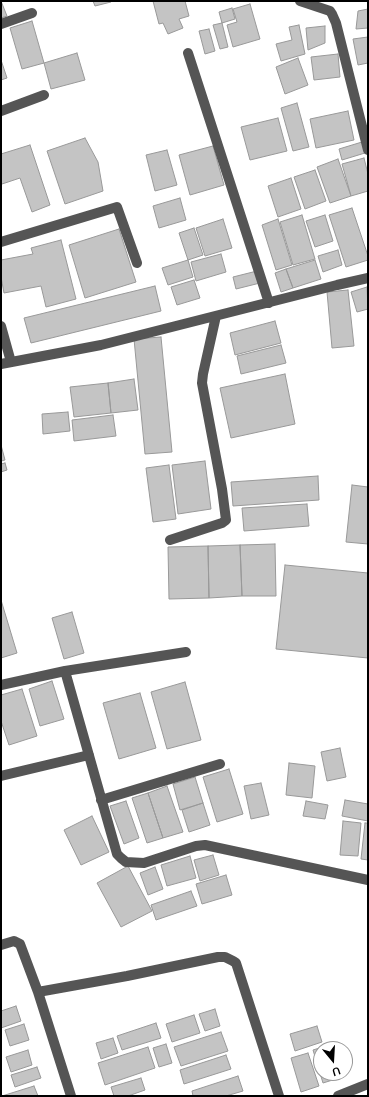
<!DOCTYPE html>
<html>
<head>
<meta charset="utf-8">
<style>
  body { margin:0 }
  #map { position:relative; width:369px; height:1097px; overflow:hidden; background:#fff; font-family:Mulish,sans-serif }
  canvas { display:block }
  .frame { position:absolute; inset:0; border:2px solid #000; pointer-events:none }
  .north { position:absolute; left:313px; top:1041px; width:40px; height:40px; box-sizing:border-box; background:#fff; border:1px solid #999; border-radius:50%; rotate:162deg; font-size:11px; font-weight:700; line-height:16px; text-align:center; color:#000 }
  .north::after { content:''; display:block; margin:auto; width:14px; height:18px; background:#000; clip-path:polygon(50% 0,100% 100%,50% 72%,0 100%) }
</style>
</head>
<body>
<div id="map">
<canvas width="369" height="1097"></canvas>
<div class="frame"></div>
<div class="north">U</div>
</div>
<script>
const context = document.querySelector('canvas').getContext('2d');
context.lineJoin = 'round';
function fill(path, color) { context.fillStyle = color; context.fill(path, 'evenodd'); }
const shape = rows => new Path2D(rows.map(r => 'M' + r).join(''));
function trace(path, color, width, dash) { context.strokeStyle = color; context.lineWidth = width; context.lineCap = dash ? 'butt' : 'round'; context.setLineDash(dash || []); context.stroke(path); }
const building = shape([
  [1,1,7,16,1,18,1,1],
  [93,1,111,1,111,2,95,6,93,1],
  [153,1,185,1,189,16,179,19,183,28,168,34,163,23,159,24,153,1],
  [250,4,260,39,233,47,227,25,237,22,233,9,250,4],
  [232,8,235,19,222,23,219,12,232,8],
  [368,9,368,28,356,29,358,11,368,9],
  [32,21,44,63,22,69,10,28,32,21],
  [222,23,228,47,220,49,213,25,222,23],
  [299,25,305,54,281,61,276,44,292,40,289,27,299,25],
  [325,26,325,43,308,50,306,28,325,26],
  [209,29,215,51,205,54,199,31,209,29],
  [368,37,368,63,358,65,353,39,368,37],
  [77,53,85,80,51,89,44,63,77,53],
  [338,54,340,77,314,80,311,57,338,54],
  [298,58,308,85,285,94,276,67,298,58],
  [1,60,7,78,1,80,1,60],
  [297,103,309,147,293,151,281,108,297,103],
  [348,111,354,140,316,148,310,119,348,111],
  [278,118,287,151,250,160,241,127,278,118],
  [85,138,98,162,103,191,65,204,47,151,85,138],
  [362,142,365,153,342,160,339,149,362,142],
  [30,145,50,205,32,212,20,178,2,184,1,182,1,154,30,145],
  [213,146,224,185,190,195,179,155,213,146],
  [167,150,177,185,155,191,146,155,167,150],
  [364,158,368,174,368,191,351,196,342,164,364,158],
  [338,159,351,196,330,203,317,167,338,159],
  [315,170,326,201,305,209,294,177,315,170],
  [291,178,301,209,278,217,268,186,291,178],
  [180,198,186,220,159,228,153,206,180,198],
  [352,208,368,256,368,260,346,267,329,215,352,208],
  [302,215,315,259,293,265,280,222,302,215],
  [325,215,333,241,315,247,306,221,325,215],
  [223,219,232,248,205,256,196,228,223,219],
  [278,219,292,265,276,270,262,225,278,219],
  [194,228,203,255,188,260,179,233,194,228],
  [119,229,136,282,85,298,69,245,119,229],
  [61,240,76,299,46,307,41,286,4,293,1,277,1,260,33,254,31,248,61,240],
  [338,250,342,265,323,272,318,256,338,250],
  [221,254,226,272,196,281,191,262,221,254],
  [188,260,193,277,168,285,162,268,188,260],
  [315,260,321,279,293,288,286,269,315,260],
  [286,269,293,288,281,292,275,273,286,269],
  [257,271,260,283,236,289,233,277,257,271],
  [194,280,200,298,177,305,171,287,194,280],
  [155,286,161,311,31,343,24,318,155,286],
  [367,287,368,309,357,312,351,292,367,287],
  [348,290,354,346,332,348,327,292,348,290],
  [275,321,281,343,235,355,230,333,275,321],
  [161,337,172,452,145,454,134,339,161,337],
  [281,345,286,363,241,374,237,356,281,345],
  [285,374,295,424,231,438,220,388,285,374],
  [134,379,138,410,111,413,108,383,134,379],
  [108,383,111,413,74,417,70,387,108,383],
  [68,412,70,431,43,434,42,414,68,412],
  [113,415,116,436,74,441,72,420,113,415],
  [1,445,5,460,1,461,1,445],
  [205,461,211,509,178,514,172,465,205,461],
  [5,463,7,470,1,472,1,464,5,463],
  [169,465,176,519,153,522,146,468,169,465],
  [318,476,319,500,233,506,231,482,318,476],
  [352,485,368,487,368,544,346,542,352,485],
  [307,504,309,526,244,531,242,508,307,504],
  [275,544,276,596,242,596,240,545,275,544],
  [240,545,242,596,209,598,208,546,240,545],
  [208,546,209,598,169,599,168,547,208,546],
  [285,565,368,573,368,658,276,649,285,565],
  [1,600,17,653,1,658,1,600],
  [72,612,84,653,64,659,52,618,72,612],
  [52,681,64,719,40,726,29,689,52,681],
  [185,682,201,740,167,749,151,692,185,682],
  [22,689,37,736,9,745,1,721,1,695,22,689],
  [140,693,156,748,119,759,103,703,140,693],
  [340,748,346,777,327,781,321,752,340,748],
  [289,763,315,766,312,798,286,795,289,763],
  [229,769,243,814,217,822,203,777,229,769],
  [195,777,203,803,180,810,173,784,195,777],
  [261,783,269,815,251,819,244,786,261,783],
  [167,786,183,832,163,838,148,793,167,786],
  [148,793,163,838,147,843,132,798,148,793],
  [345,800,368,804,368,821,342,816,345,800],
  [126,801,139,838,124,844,110,806,126,801],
  [306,801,328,805,325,819,303,816,306,801],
  [203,803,210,825,189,832,182,810,203,803],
  [92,816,109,852,81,865,64,830,92,816],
  [343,821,361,823,358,856,340,855,343,821],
  [365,823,368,823,368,860,361,859,365,823],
  [213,855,219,875,200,881,194,860,213,855],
  [190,856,196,878,167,886,161,865,190,856],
  [128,866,152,911,121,927,97,883,128,866],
  [155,867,163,889,148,895,140,873,155,867],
  [226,875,232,895,202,904,196,884,226,875],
  [191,891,197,906,156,920,151,905,191,891],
  [16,1006,21,1021,1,1028,1,1011,16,1006],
  [215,1009,220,1026,205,1031,199,1014,215,1009],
  [194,1015,200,1033,172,1042,166,1024,194,1015],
  [156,1023,161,1038,122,1050,117,1036,156,1023],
  [24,1024,29,1040,10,1046,5,1030,24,1024],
  [317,1026,322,1042,295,1051,290,1034,317,1026],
  [221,1032,228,1051,181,1066,174,1047,221,1032],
  [113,1038,118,1053,101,1059,96,1043,113,1038],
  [166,1044,172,1063,159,1067,153,1048,166,1044],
  [329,1045,330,1049,321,1049,321,1073,337,1073,339,1078,323,1083,313,1050,329,1045],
  [148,1047,155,1068,105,1085,98,1063,148,1047],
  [28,1050,32,1065,11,1072,6,1057,28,1050],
  [308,1053,319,1086,301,1092,291,1058,308,1053],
  [226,1055,231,1069,184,1084,180,1070,226,1055],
  [37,1067,41,1078,15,1087,11,1075,37,1067],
  [238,1076,243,1091,226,1096,193,1096,192,1091,238,1076],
  [141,1078,145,1090,128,1096,114,1096,111,1087,141,1078],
  [34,1086,38,1096,2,1096,34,1086]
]);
fill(building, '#c4c4c4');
trace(building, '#999', 1);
trace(shape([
  [300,1,330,11,332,14,336,23,368,150],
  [1,24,32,13],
  [188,53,269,303],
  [1,111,44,95],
  [1,242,117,207,137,263],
  [1,326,11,362],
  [1,364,101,345,337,285,368,278],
  [170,540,222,523,226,520,222,489,202,383,203,374,216,316],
  [65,671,117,854,121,858,126,862,144,863,196,846,205,845,368,880],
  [1,685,65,671,186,652],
  [1,776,89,755],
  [101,800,220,764],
  [1,945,14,941,20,944,38,992,71,1096],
  [38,992,127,976,218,957,225,957,233,961,236,963,279,1096],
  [338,1096,368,1084]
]), '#555', 10);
</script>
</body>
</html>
